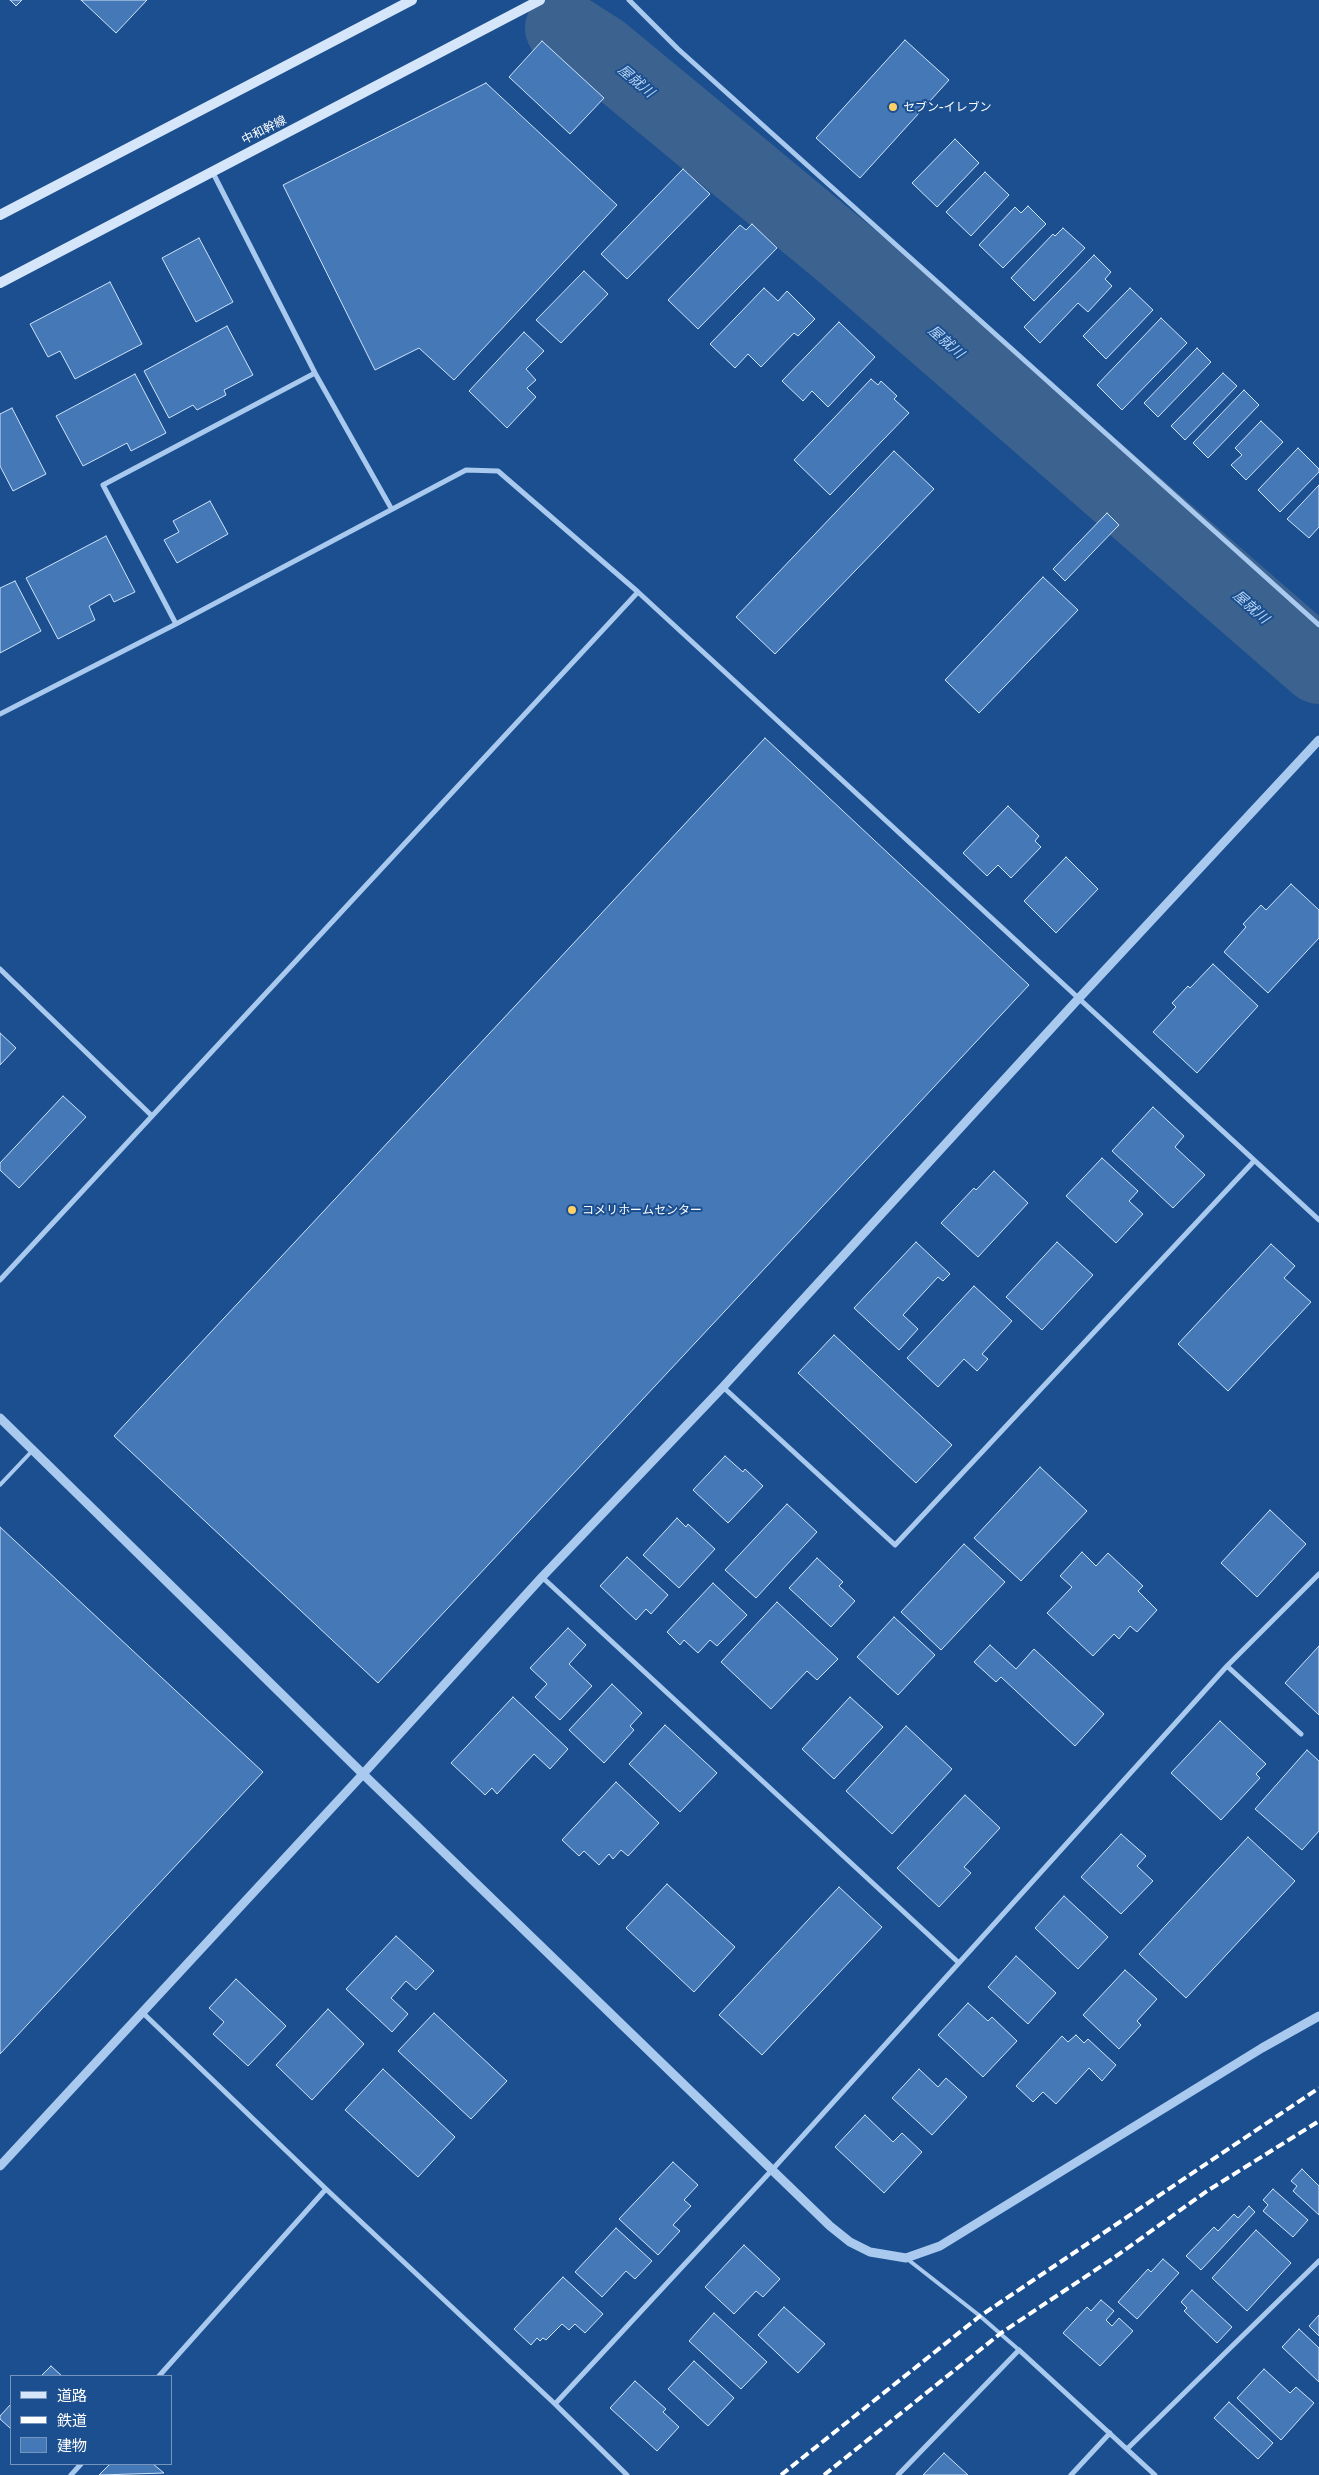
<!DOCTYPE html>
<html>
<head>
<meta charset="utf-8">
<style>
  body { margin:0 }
  #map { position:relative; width:1319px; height:2475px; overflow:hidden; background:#1b4f8f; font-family:"Golos Text","Noto Sans JP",sans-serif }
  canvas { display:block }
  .legend { position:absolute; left:10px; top:2375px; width:162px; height:90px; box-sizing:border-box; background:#1b4f8f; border:1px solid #7695bc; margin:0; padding:6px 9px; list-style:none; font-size:15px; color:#fff }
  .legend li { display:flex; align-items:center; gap:10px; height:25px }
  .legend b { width:25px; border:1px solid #7695bc }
</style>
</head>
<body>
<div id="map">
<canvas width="1319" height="2475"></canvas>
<ul class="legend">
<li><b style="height:6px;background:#d6e6fa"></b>道路</li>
<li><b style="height:6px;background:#fff"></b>鉄道</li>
<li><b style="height:14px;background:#4478b7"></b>建物</li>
</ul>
</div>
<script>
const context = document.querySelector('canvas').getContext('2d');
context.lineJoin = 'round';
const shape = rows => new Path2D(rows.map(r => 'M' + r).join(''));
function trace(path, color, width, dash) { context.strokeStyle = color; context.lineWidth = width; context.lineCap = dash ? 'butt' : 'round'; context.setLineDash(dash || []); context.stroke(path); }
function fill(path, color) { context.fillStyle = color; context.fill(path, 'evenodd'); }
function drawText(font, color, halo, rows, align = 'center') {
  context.font = font + ' "Golos Text","Noto Sans JP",sans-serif'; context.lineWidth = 4; context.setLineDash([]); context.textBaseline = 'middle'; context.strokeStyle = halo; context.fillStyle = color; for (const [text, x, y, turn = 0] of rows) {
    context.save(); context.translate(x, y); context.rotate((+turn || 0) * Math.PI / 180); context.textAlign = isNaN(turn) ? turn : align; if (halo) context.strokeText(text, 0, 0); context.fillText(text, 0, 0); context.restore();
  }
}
trace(shape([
  [563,28,602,53,846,255,1319,666]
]), '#3c6290', 76);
const building = shape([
  [10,0,22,0,16,6,10,0],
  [81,0,147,0,116,33,81,0],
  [905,40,949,80,860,178,816,138,905,40],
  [542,41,604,98,570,134,509,77,542,41],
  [486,83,617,205,454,380,419,348,375,370,283,185,486,83],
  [955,139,979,163,937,207,912,183,955,139],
  [683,169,710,194,627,279,601,254,683,169],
  [985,172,1009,195,971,236,946,212,985,172],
  [1028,206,1046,224,1003,268,979,245,1015,207,1021,213,1028,206],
  [752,224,777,248,698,329,668,300,740,225,746,230,752,224],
  [1063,228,1085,248,1034,301,1011,278,1053,234,1055,236,1063,228],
  [199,238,233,302,196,322,162,258,199,238],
  [1094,255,1111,272,1105,279,1112,286,1088,312,1078,303,1040,343,1024,327,1094,255],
  [584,271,608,294,561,343,536,320,584,271],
  [110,282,142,344,75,379,60,351,48,357,30,324,110,282],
  [764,288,778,301,787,291,815,319,798,336,794,333,761,367,748,354,735,368,710,344,764,288],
  [1130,288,1153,310,1106,359,1083,336,1130,288],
  [1161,318,1187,343,1122,410,1097,385,1161,318],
  [839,322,875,357,828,407,812,391,803,401,782,381,839,322],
  [227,326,253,375,224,390,226,395,197,410,193,405,169,418,144,371,227,326],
  [524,332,544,351,526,369,536,380,527,388,536,397,507,428,469,391,524,332],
  [1197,348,1211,362,1158,417,1144,403,1197,348],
  [1223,373,1237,386,1185,440,1171,426,1223,373],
  [135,374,166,433,131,451,127,443,83,466,56,416,135,374],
  [871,379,878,385,881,381,897,396,894,399,909,413,830,495,794,460,871,379],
  [1244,390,1259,405,1208,458,1193,443,1244,390],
  [12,408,46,474,13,491,0,466,0,414,12,408],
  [1261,421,1283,442,1246,480,1231,465,1242,455,1235,448,1261,421],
  [1298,448,1319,469,1319,472,1280,512,1258,490,1298,448],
  [894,451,934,489,775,654,736,617,894,451],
  [1319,485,1319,527,1309,538,1287,519,1319,485],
  [210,501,228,534,177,563,164,540,179,532,173,521,210,501],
  [1107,513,1119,525,1065,581,1053,569,1107,513],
  [106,536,135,592,114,602,110,594,89,606,95,620,58,639,26,578,106,536],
  [1043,577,1078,610,979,713,945,680,1043,577],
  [15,581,41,631,0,653,0,588,15,581],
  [765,738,1029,985,378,1683,114,1436,765,738],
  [1008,806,1039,836,1035,841,1041,847,1011,878,998,865,987,876,963,853,1008,806],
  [1066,857,1098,889,1056,933,1024,901,1066,857],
  [1291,884,1319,910,1319,938,1268,993,1224,952,1246,927,1243,924,1261,905,1266,910,1291,884],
  [1213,964,1258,1006,1197,1073,1153,1032,1176,1007,1172,1003,1188,986,1190,988,1213,964],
  [0,1033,16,1048,0,1065,0,1033],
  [63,1096,86,1117,19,1188,0,1170,0,1163,63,1096],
  [1153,1107,1184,1136,1175,1147,1205,1175,1173,1208,1112,1151,1153,1107],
  [1102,1158,1138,1191,1129,1201,1143,1214,1116,1243,1066,1196,1102,1158],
  [994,1171,1028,1203,978,1257,941,1223,974,1188,976,1190,994,1171],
  [916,1242,950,1274,943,1281,938,1277,903,1315,918,1329,899,1350,854,1308,916,1242],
  [1057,1242,1093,1275,1042,1330,1006,1297,1057,1242],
  [1271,1244,1295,1266,1284,1278,1311,1302,1228,1391,1178,1344,1271,1244],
  [974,1286,1012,1321,982,1354,988,1359,977,1371,964,1359,938,1387,907,1358,974,1286],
  [834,1335,952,1445,916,1483,798,1373,834,1335],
  [725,1456,743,1472,745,1469,763,1486,728,1523,693,1490,725,1456],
  [1040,1467,1087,1511,1021,1581,974,1538,1040,1467],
  [787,1504,817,1532,756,1598,725,1570,787,1504],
  [1270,1510,1306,1544,1257,1597,1221,1563,1270,1510],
  [677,1518,686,1527,688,1524,715,1549,679,1588,643,1555,677,1518],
  [0,1527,263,1772,0,2054,0,1527],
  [964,1544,1005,1582,941,1650,901,1612,964,1544],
  [1082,1552,1096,1566,1108,1553,1143,1586,1138,1591,1157,1610,1137,1632,1130,1626,1119,1639,1114,1634,1093,1656,1047,1613,1072,1587,1060,1576,1082,1552],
  [627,1557,668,1595,651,1614,646,1609,636,1620,600,1586,627,1557],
  [817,1558,843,1582,839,1586,855,1601,831,1627,789,1588,817,1558],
  [713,1583,747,1615,717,1646,710,1640,698,1653,684,1640,680,1645,667,1632,713,1583],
  [777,1602,838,1659,817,1680,807,1671,771,1709,721,1662,777,1602],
  [894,1617,935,1655,898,1695,857,1657,894,1617],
  [568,1628,586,1645,569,1664,592,1686,560,1720,535,1697,547,1684,530,1668,568,1628],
  [990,1645,1016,1669,1034,1649,1104,1714,1075,1746,1001,1677,996,1682,974,1662,990,1645],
  [1319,1646,1319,1715,1285,1683,1319,1646],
  [612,1684,642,1713,630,1726,634,1730,604,1763,569,1730,612,1684],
  [513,1697,568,1749,550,1769,534,1754,497,1794,492,1788,485,1795,451,1763,513,1697],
  [850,1697,883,1727,834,1779,802,1749,850,1697],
  [1220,1721,1266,1764,1256,1774,1260,1778,1221,1820,1171,1773,1220,1721],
  [665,1725,717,1773,680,1812,629,1764,665,1725],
  [906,1726,952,1769,892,1834,846,1791,906,1726],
  [1307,1750,1319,1761,1319,1831,1302,1850,1255,1809,1307,1750],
  [616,1782,659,1823,628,1856,621,1850,613,1859,609,1854,599,1865,584,1851,579,1856,562,1840,616,1782],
  [965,1795,1000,1828,964,1867,971,1873,939,1907,897,1868,965,1795],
  [1121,1834,1146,1856,1137,1866,1153,1881,1121,1914,1081,1877,1121,1834],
  [1248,1837,1295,1881,1186,1998,1139,1954,1248,1837],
  [667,1884,735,1947,694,1992,626,1928,667,1884],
  [839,1887,882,1927,762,2055,719,2015,839,1887],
  [1064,1896,1108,1937,1078,1969,1035,1928,1064,1896],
  [396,1936,434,1971,416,1990,406,1981,391,1998,408,2014,392,2032,346,1989,396,1936],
  [1016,1956,1056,1993,1028,2024,988,1987,1016,1956],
  [1125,1970,1157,1999,1137,2021,1141,2025,1119,2049,1083,2015,1125,1970],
  [236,1979,286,2026,248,2066,213,2034,224,2022,209,2008,236,1979],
  [968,2003,988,2021,992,2017,1017,2041,983,2077,938,2035,968,2003],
  [328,2009,364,2044,312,2100,276,2065,328,2009],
  [434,2013,507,2081,471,2119,398,2051,434,2013],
  [1076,2035,1084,2043,1088,2039,1116,2065,1102,2081,1089,2068,1056,2104,1043,2092,1033,2102,1016,2086,1062,2036,1068,2042,1076,2035],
  [383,2069,455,2137,418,2177,345,2110,383,2069],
  [919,2069,938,2087,946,2078,967,2097,932,2135,892,2098,919,2069],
  [865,2115,893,2142,902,2133,922,2152,884,2193,835,2147,865,2115],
  [673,2162,698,2185,684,2200,691,2206,673,2225,680,2231,658,2255,619,2219,673,2162],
  [1302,2169,1319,2186,1319,2215,1293,2191,1297,2186,1291,2181,1302,2169],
  [1273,2189,1308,2220,1293,2237,1263,2211,1268,2205,1263,2200,1273,2189],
  [1249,2206,1255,2212,1201,2270,1186,2256,1214,2227,1218,2231,1234,2214,1238,2218,1249,2206],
  [616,2228,652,2261,635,2279,626,2271,602,2297,575,2272,616,2228],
  [1256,2230,1291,2263,1247,2311,1212,2278,1256,2230],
  [744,2245,780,2279,763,2297,756,2291,734,2314,705,2287,744,2245],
  [1163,2259,1179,2273,1137,2319,1118,2302,1148,2269,1151,2272,1163,2259],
  [563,2277,603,2314,585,2333,575,2324,569,2330,562,2324,546,2340,543,2338,540,2341,537,2338,531,2345,514,2329,563,2277],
  [1192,2290,1232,2327,1217,2343,1184,2311,1187,2308,1181,2302,1192,2290],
  [1101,2300,1114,2311,1106,2320,1112,2326,1119,2318,1133,2331,1100,2366,1063,2333,1087,2307,1091,2311,1101,2300],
  [784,2307,825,2344,798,2373,758,2335,784,2307],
  [714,2313,767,2362,741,2389,689,2341,714,2313],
  [1319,2315,1319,2336,1309,2326,1319,2315],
  [1299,2329,1319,2348,1319,2382,1282,2347,1299,2329],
  [694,2361,734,2398,708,2426,668,2389,694,2361],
  [51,2366,62,2376,41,2376,51,2366],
  [1264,2369,1290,2393,1296,2387,1314,2403,1281,2440,1237,2398,1264,2369],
  [635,2381,666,2409,663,2412,679,2427,657,2451,610,2408,635,2381],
  [1229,2402,1273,2443,1258,2459,1214,2418,1229,2402],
  [11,2404,11,2427,10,2428,0,2419,0,2416,11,2404],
  [944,2453,968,2475,923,2475,944,2453],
  [110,2464,153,2464,164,2473,99,2475,110,2464]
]);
fill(building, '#4478b7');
trace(building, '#cfe3fa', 1);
trace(shape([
  [0,1485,33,1450],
  [906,2258,980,2316,1019,2350]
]), '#a9c9ee', 4);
trace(shape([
  [629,0,678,49,1319,625],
  [212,171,315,373,391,508],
  [176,624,103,485,315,373],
  [0,714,176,624,466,470,498,471,638,592,1319,1220],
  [0,969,151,1115],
  [0,1280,638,592],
  [723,1387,895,1545,1254,1161],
  [542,1577,959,1963],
  [1227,1666,1301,1734],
  [143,2013,326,2189,555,2404,772,2170,1227,1666,1319,1574],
  [159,2376,326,2189],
  [555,2404,627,2475],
  [1127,2449,1319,2261],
  [71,2475,81,2464],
  [898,2475,1019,2350,1155,2475],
  [1071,2475,1110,2433]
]), '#a9c9ee', 5);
trace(shape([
  [0,1418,363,1774,830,2226,850,2242,870,2252,906,2258,940,2246,1262,2048,1319,2016],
  [0,2166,363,1774,542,1577,723,1387,1080,997,1319,740]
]), '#a9c9ee', 9);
trace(shape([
  [0,215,412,0],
  [0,283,540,0]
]), '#d6e6fa', 10);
trace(shape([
  [781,2475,980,2316,1319,2088],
  [824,2475,1001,2333,1115,2257,1207,2191,1319,2121]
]), '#fff', 4, [9, 4]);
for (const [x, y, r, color] of [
  [893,107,5,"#ffd166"],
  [572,1210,5,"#ffd166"]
]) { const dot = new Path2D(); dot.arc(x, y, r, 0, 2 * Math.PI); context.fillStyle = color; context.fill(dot); trace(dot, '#1b4f8f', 2); }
drawText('12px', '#fff', '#1b4f8f', [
  ["セブン-イレブン",903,107],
  ["コメリホームセンター",582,1210]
], 'left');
drawText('12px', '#fff', '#1b4f8f', [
  ["中和幹線",264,130,-27]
]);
drawText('italic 14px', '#b5d3f5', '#1b4f8f', [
  ["屋就川",636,81,40],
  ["屋就川",946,342,41],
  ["屋就川",1251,607,41]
]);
</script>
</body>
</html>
